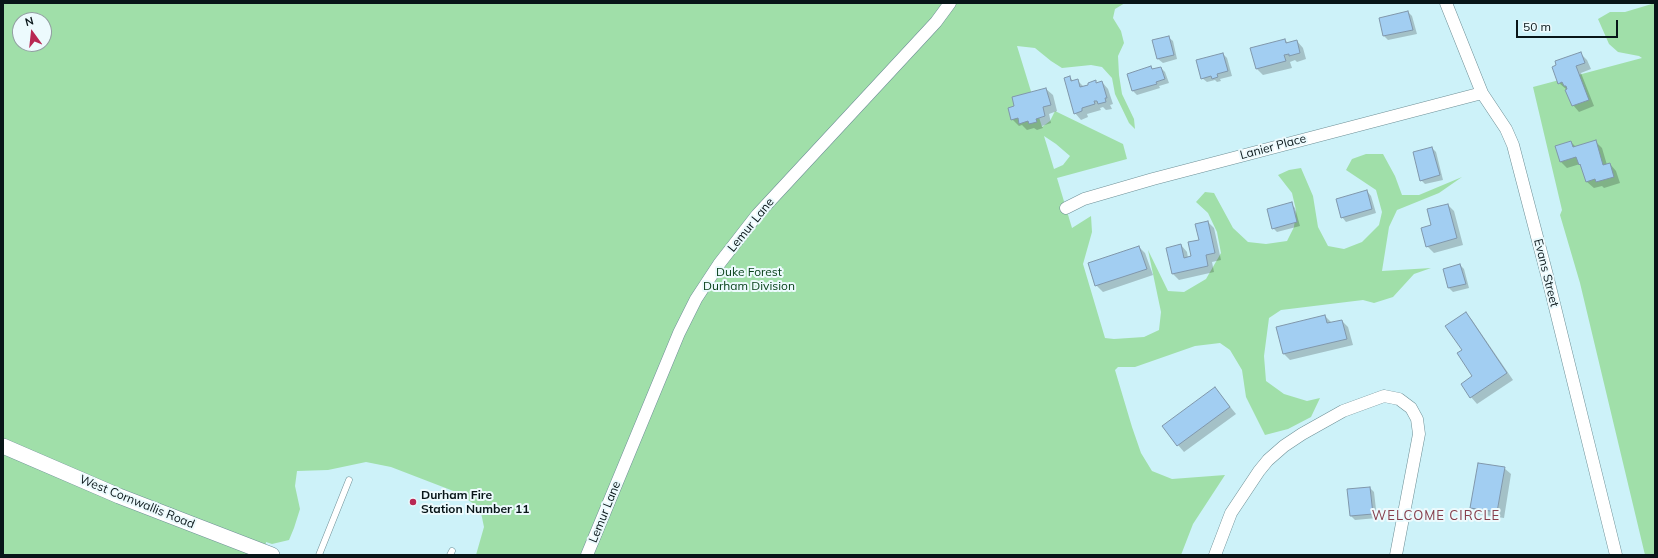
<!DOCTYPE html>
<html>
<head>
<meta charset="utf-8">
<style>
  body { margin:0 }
  #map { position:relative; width:1658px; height:558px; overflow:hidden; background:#cdf2f9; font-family:Mulish,sans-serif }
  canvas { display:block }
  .frame { position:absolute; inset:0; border:4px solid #081518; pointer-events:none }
  .north { position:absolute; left:12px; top:12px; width:40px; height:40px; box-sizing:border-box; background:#ecfafd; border:1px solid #919ea1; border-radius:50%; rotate:345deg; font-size:11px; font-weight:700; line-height:16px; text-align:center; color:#081518 }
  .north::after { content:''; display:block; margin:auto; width:14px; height:18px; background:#b82853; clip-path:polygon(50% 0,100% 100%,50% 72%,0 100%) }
  .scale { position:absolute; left:1516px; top:20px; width:102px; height:18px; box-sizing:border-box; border:2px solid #081518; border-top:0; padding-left:5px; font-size:12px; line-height:14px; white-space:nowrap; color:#081518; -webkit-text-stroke:3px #ecfafd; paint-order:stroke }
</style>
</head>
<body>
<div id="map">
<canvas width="1658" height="558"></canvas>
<div class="frame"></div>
<div class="north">N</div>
<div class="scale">50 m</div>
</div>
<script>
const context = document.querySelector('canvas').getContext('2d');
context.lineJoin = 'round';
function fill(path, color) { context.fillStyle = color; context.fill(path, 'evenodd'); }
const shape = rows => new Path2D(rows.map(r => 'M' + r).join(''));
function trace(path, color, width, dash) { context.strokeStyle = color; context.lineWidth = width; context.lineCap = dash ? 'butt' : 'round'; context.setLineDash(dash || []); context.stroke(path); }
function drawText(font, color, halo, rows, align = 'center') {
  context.font = font + ' Mulish,sans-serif'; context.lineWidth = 4; context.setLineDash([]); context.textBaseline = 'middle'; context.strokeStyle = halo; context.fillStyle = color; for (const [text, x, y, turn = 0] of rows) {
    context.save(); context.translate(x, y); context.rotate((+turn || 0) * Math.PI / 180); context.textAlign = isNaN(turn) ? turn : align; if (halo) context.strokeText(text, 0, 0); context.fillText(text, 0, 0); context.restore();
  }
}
fill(shape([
  [3,3,1125,3,1115,9,1113,18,1121,31,1124,43,1118,56,1119,75,1122,94,1134,119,1135,129,1129,123,1115,94,1112,78,1102,67,1091,65,1062,68,1051,61,1035,48,1017,46,1042,127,1050,121,1055,111,1123,144,1127,159,1057,178,1072,228,1091,216,1092,232,1083,264,1105,338,1114,339,1144,337,1159,330,1161,312,1148,250,1168,291,1184,292,1206,279,1221,253,1217,232,1208,213,1196,202,1205,192,1214,193,1233,228,1248,242,1266,244,1287,241,1294,227,1296,210,1292,193,1278,175,1289,170,1301,168,1313,196,1318,227,1328,246,1344,249,1362,242,1379,225,1382,212,1376,190,1346,170,1352,159,1366,154,1383,154,1395,176,1402,195,1419,195,1462,177,1439,193,1397,210,1389,227,1382,271,1431,268,1414,274,1393,297,1374,303,1363,300,1281,310,1269,318,1264,356,1266,381,1284,394,1307,401,1320,398,1311,417,1288,429,1265,435,1246,397,1242,370,1230,350,1220,343,1195,346,1135,367,1118,367,1115,370,1132,427,1141,453,1152,471,1172,479,1225,475,1193,524,1181,555,476,555,484,527,480,508,456,492,391,467,366,462,328,470,297,471,295,486,300,509,294,528,289,540,272,544,266,542,265,555,3,555],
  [20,20,44,20,44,44,20,44],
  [1044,136,1056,144,1070,156,1063,165,1054,169],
  [1655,3,1655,555,1645,555,1580,283,1560,215,1562,210,1533,87,1642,58,1639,56,1618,52,1609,44,1598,19,1610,12,1625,12]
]), '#a0dfa9');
fill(shape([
  [1408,12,1412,16,1417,34,1388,40,1384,36,1380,18],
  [1168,37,1173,41,1177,59,1163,63,1158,59],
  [1285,40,1288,43,1297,41,1303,48,1306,59,1297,62,1295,60,1290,62,1292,68,1263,75,1257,69],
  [1580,53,1587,60,1591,69,1581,73,1594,106,1579,112,1573,105,1566,89,1559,83],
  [1223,54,1227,58,1232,76,1220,79,1221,81,1217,82,1215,80,1207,82,1202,78],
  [1151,68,1154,70,1161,68,1165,72,1169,83,1159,86,1160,88,1137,95,1133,91,1128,74],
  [1070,77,1073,81,1077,80,1084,87,1095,82,1097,84,1102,82,1108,89,1113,104,1110,105,1112,109,1106,110,1103,107,1100,108,1101,110,1087,114,1088,117,1081,120,1075,113],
  [1046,89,1053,95,1057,111,1049,114,1051,123,1042,126,1043,128,1037,130,1034,128,1027,130,1022,125,1019,126,1012,119,1016,106],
  [1595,141,1602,148,1607,165,1610,164,1616,171,1620,183,1604,188,1602,186,1594,188,1587,182,1582,167,1580,164,1567,168,1561,162,1556,147,1571,142,1576,147],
  [1432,148,1436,152,1443,180,1425,184,1421,180],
  [1367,191,1371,196,1376,213,1346,222,1342,217],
  [1291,204,1295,208,1300,226,1277,232,1273,228],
  [1448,205,1454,211,1463,245,1434,253,1427,246,1432,226],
  [1208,222,1214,228,1221,260,1212,262,1214,272,1179,280,1172,273,1181,245,1187,252,1188,258,1192,257],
  [1139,247,1145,253,1153,275,1103,292,1096,285],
  [1460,265,1464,269,1469,288,1453,292,1449,288],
  [1466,313,1472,320,1513,380,1477,404,1471,397,1473,377,1463,351],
  [1325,316,1332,323,1342,321,1348,327,1353,345,1290,360,1284,354],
  [1215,388,1236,414,1184,452,1178,445],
  [1504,468,1511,474,1504,518,1478,514,1471,507],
  [1370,488,1374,492,1377,518,1355,520,1351,516]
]), '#0003');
const building = shape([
  [1408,11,1413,30,1383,36,1379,18,1408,11],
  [1169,36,1174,55,1157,59,1152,40,1169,36],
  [1285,39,1286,43,1297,40,1300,53,1289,56,1289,54,1284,55,1286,61,1256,69,1250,48,1285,39],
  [1581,52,1585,63,1576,66,1589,100,1572,106,1565,90,1567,89,1566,86,1564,86,1562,82,1558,84,1552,67,1556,65,1555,61,1581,52],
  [1223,53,1228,71,1217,74,1218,77,1212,79,1211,76,1201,79,1196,60,1223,53],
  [1151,66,1152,69,1161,67,1165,79,1156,82,1157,84,1132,91,1127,74,1151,66],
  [1070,76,1071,81,1078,79,1080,87,1088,85,1088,83,1096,80,1096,83,1102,81,1107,98,1105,98,1106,102,1098,104,1097,101,1094,101,1095,104,1082,108,1082,111,1074,114,1064,78,1070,76],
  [1046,88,1051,105,1043,107,1045,116,1036,119,1037,122,1029,124,1028,121,1019,124,1018,118,1011,120,1008,108,1014,106,1012,97,1046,88],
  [1596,140,1603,165,1610,163,1614,177,1596,182,1595,179,1586,182,1580,164,1579,165,1576,157,1560,162,1555,146,1571,141,1573,147,1596,140],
  [1432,147,1440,175,1420,181,1413,152,1432,147],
  [1367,190,1372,209,1341,218,1336,199,1367,190],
  [1292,202,1297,222,1272,229,1267,209,1292,202],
  [1448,204,1457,238,1426,247,1421,228,1431,225,1427,209,1448,204],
  [1208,221,1215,253,1206,255,1208,266,1172,274,1166,248,1181,244,1184,258,1191,256,1188,242,1199,240,1195,224,1208,221],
  [1139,246,1147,269,1095,286,1088,263,1139,246],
  [1460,264,1466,284,1448,288,1443,269,1460,264],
  [1466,312,1507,373,1470,398,1461,384,1472,376,1457,353,1462,350,1445,326,1466,312],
  [1325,315,1327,323,1342,320,1347,339,1283,354,1276,327,1325,315],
  [1215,387,1230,407,1177,446,1162,426,1215,387],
  [1478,463,1505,467,1497,512,1470,508,1478,463],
  [1370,487,1373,514,1350,516,1347,489,1370,487]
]);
fill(building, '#a2cef2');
trace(building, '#8097ab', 1);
const service = shape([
  [319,555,349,480],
  [450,555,452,551]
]);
const minor = shape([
  [1446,3,1482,93,1506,129,1513,145,1547,275,1616,555],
  [1066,208,1084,199,1153,179,1482,93],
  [587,555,679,333,696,299,719,264,757,215,936,22,950,3],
  [1215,555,1231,513,1259,471,1268,460,1284,446,1302,434,1343,411,1384,396,1399,399,1411,408,1417,419,1419,434,1396,555]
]);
const tertiary = shape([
  [3,446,119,496,272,555]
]);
trace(service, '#6e9097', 7);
trace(minor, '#6e9097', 13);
trace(tertiary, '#6e9097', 16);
trace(service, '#fff', 6);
trace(minor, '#fff', 12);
trace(tertiary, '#fff', 15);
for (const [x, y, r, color] of [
  [413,502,4,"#b82853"]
]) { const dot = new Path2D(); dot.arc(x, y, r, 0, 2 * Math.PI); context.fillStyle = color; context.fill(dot); trace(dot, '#ecfafd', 1.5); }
drawText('12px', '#081518', '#ecfafd', [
  ["Lanier Place",1273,147,-15],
  ["Lemur Lane",751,225,-51],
  ["Evans Street",1546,273,76],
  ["West Cornwallis Road",137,502,22],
  ["Lemur Lane",605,512,-68]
]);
drawText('12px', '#09411a', '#ecfafd', [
  ["Duke Forest",749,272],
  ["Durham Division",749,286]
]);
drawText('bold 12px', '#081518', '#ecfafd', [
  ["Durham Fire",421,495],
  ["Station Number 11",421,509]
], 'left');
context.letterSpacing = '1px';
drawText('13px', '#853d4b', '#ecfafd', [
  ["WELCOME CIRCLE",1436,516]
]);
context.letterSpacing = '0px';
</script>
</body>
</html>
